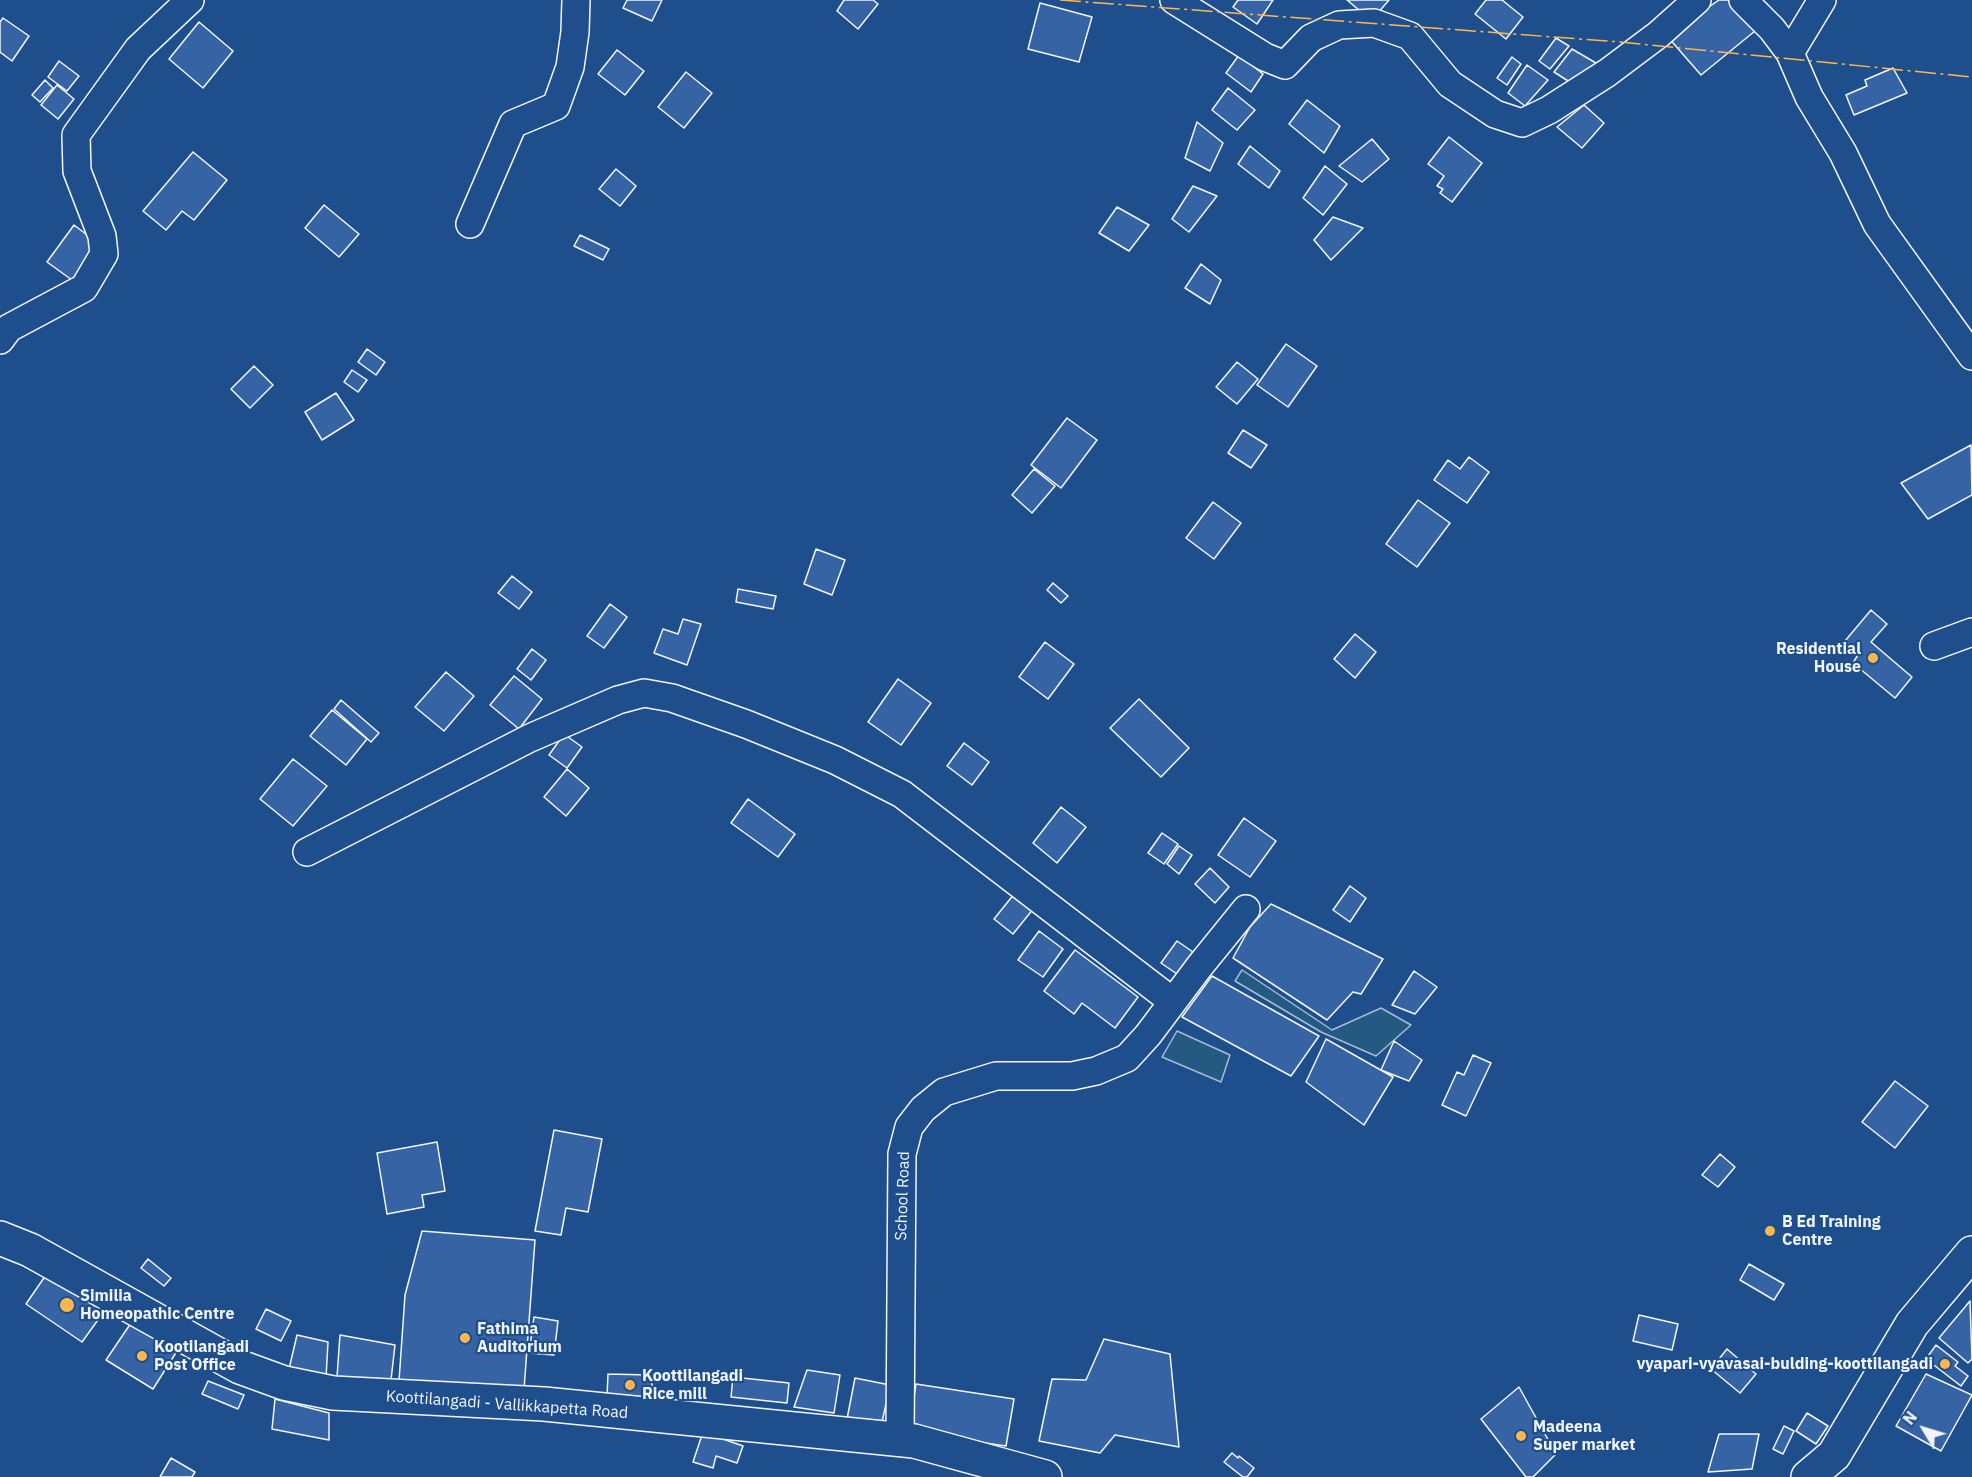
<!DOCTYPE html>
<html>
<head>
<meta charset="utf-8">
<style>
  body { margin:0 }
  #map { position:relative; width:1972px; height:1477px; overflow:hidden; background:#1f4e8c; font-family:"IBM Plex Sans",sans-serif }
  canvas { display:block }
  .north { position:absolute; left:1894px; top:1399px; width:60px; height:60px; -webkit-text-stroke:4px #1f4e8c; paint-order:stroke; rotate:308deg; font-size:16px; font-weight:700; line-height:24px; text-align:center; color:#f2f6ff }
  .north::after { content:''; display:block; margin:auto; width:21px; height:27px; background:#f2f6ff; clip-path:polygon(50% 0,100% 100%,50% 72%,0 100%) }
</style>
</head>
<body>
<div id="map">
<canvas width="1972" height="1477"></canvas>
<div class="north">N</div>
</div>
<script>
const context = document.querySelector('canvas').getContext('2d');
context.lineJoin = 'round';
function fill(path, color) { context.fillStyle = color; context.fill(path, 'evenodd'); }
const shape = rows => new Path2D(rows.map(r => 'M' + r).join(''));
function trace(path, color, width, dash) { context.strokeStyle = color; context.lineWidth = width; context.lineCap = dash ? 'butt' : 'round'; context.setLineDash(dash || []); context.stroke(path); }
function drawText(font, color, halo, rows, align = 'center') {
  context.font = font + ' "IBM Plex Sans",sans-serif'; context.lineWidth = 4.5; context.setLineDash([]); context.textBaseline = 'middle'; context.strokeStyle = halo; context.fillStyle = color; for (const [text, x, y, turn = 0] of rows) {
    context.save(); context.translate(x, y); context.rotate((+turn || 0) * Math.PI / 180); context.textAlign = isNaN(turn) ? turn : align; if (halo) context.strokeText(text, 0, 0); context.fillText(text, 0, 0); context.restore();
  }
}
const green = shape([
  [1242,970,1332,1030,1381,1008,1411,1025,1376,1056,1321,1032,1235,981,1242,970],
  [1177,1031,1230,1055,1221,1082,1162,1057,1177,1031]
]);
fill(green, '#245a82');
trace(green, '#a8bbd7', 1.5);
const building = shape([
  [627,0,662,0,652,21,623,8,627,0],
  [844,0,873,0,878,4,858,29,837,11,844,0],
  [1238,0,1273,0,1257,24,1233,7,1238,0],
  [1347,0,1389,0,1377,14,1366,16,1347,0],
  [1486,0,1502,0,1523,17,1506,39,1475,14,1486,0],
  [1719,0,1728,0,1755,31,1701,75,1667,36,1719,0],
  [1040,3,1092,17,1079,62,1028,49,1040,3],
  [3,18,29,36,12,61,0,52,0,22,3,18],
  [199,22,233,51,203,88,169,59,199,22],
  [1556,38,1569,46,1550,69,1539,61,1556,38],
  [1572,49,1596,63,1576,86,1554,72,1572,49],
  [617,50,644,71,625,95,598,74,617,50],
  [1239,55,1263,74,1251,92,1226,73,1239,55],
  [1512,57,1521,64,1507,85,1497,78,1512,57],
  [59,61,79,76,67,91,48,77,59,61],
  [1527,65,1548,80,1525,106,1508,93,1527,65],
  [1893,68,1907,93,1854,115,1846,95,1867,86,1865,80,1893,68],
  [686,72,712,93,684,128,658,107,686,72],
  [45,80,53,88,40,102,32,95,45,80],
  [57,85,74,99,58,119,41,105,57,85],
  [1228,88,1255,110,1237,130,1212,110,1228,88],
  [1307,100,1340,126,1324,153,1289,124,1307,100],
  [1584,105,1604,123,1582,148,1557,127,1584,105],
  [1197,122,1223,143,1210,171,1185,158,1197,122],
  [1449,137,1482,163,1452,202,1440,193,1443,189,1437,186,1444,176,1428,164,1449,137],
  [1372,139,1389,159,1362,182,1339,166,1372,139],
  [1250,146,1280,171,1269,188,1238,164,1250,146],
  [193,152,227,180,194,220,182,211,166,230,143,211,193,152],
  [1325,166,1347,184,1323,215,1303,198,1325,166],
  [616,169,636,186,620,206,599,189,616,169],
  [1193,186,1217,196,1189,232,1172,219,1193,186],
  [324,205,359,234,339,257,305,228,324,205],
  [1117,207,1149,225,1129,251,1099,233,1117,207],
  [1333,217,1363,228,1331,260,1314,240,1333,217],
  [74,225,99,244,72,280,47,262,74,225],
  [580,235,609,249,603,260,574,246,580,235],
  [1201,264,1221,280,1210,304,1185,288,1201,264],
  [1286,344,1317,366,1288,407,1257,385,1286,344],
  [367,349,385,362,376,375,358,362,367,349],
  [1237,362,1258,379,1237,404,1216,387,1237,362],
  [254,366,273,385,250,408,231,389,254,366],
  [352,370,367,380,358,392,344,382,352,370],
  [336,393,354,420,322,440,305,412,336,393],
  [1067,418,1097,440,1061,488,1031,465,1067,418],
  [1243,430,1267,445,1251,468,1228,453,1243,430],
  [1971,445,1972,495,1928,519,1901,483,1971,445],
  [1469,457,1489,472,1467,503,1434,480,1448,460,1460,469,1469,457],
  [1034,469,1055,486,1032,513,1012,495,1034,469],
  [1418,500,1450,523,1417,567,1386,544,1418,500],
  [1213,502,1241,523,1214,559,1186,538,1213,502],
  [816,549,845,560,832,595,804,584,816,549],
  [512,576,532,592,519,609,498,593,512,576],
  [1053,583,1068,596,1061,603,1047,590,1053,583],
  [738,589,776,596,773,609,736,602,738,589],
  [610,604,627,617,604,648,587,636,610,604],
  [1871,610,1887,624,1871,642,1912,677,1895,698,1853,663,1859,653,1845,641,1871,610],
  [683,619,701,624,687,665,654,653,663,629,678,634,683,619],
  [1355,634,1376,652,1355,678,1334,659,1355,634],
  [1045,642,1074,664,1048,699,1019,677,1045,642],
  [532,649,546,660,531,680,517,669,532,649],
  [446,672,474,696,444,731,415,707,446,672],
  [514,676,542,699,519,729,490,705,514,676],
  [898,679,931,703,901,745,868,722,898,679],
  [1139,699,1189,748,1161,777,1110,728,1139,699],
  [341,700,379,733,371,742,334,709,341,700],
  [332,710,367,739,346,765,310,736,332,710],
  [564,734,582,747,567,768,549,755,564,734],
  [964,743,989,762,972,785,947,766,964,743],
  [293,759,327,786,293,826,260,799,293,759],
  [567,769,589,788,566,816,544,797,567,769],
  [748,799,795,834,778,857,731,823,748,799],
  [1061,807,1086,827,1057,863,1033,843,1061,807],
  [1244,818,1276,841,1250,877,1218,855,1244,818],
  [1162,833,1178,844,1164,864,1148,853,1162,833],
  [1179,846,1192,855,1179,874,1167,864,1179,846],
  [1210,868,1229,887,1215,903,1195,884,1210,868],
  [1350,886,1366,898,1350,922,1333,910,1350,886],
  [1019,888,1038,903,1013,934,994,919,1019,888],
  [1271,904,1383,959,1361,994,1353,992,1327,1020,1233,958,1250,927,1271,904],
  [1039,931,1063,949,1043,977,1018,960,1039,931],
  [1177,941,1193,952,1177,974,1161,963,1177,941],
  [1075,950,1138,997,1115,1028,1082,1003,1074,1014,1044,991,1075,950],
  [1414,971,1437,987,1415,1014,1392,1005,1414,971],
  [1212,976,1319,1036,1291,1076,1182,1017,1212,976],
  [1326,1039,1393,1077,1364,1125,1306,1082,1326,1039],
  [1394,1041,1422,1060,1409,1081,1381,1070,1394,1041],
  [1473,1055,1491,1063,1466,1116,1442,1105,1457,1072,1464,1075,1473,1055],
  [1895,1081,1928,1106,1895,1148,1862,1122,1895,1081],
  [554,1130,602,1139,588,1212,566,1208,561,1235,535,1231,554,1130],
  [437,1142,445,1191,422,1195,424,1207,387,1214,377,1153,437,1142],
  [1720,1154,1735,1167,1718,1187,1702,1175,1720,1154],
  [422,1231,535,1240,524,1390,399,1381,405,1295,422,1231],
  [148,1259,171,1278,164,1286,141,1268,148,1259],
  [1749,1264,1784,1284,1774,1300,1740,1280,1749,1264],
  [50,1269,108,1306,82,1342,26,1304,50,1269],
  [1970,1301,1972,1359,1968,1363,1939,1338,1970,1301],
  [266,1309,291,1321,281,1341,256,1329,266,1309],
  [1639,1315,1678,1324,1672,1350,1633,1341,1639,1315],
  [534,1317,558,1321,554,1355,529,1353,534,1317],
  [131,1323,177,1351,153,1389,106,1360,131,1323],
  [297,1335,328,1342,326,1378,289,1369,297,1335],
  [340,1335,395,1345,391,1380,337,1377,340,1335],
  [1104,1339,1170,1354,1179,1447,1115,1435,1100,1453,1039,1441,1052,1379,1086,1380,1104,1339],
  [1936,1345,1958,1362,1955,1366,1968,1376,1961,1386,1926,1359,1936,1345],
  [1727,1349,1756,1374,1740,1393,1711,1369,1727,1349],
  [807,1370,840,1375,834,1413,794,1407,807,1370],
  [608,1374,650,1375,655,1398,607,1396,608,1374],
  [1926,1374,1972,1395,1941,1451,1896,1426,1926,1374],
  [733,1377,789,1383,787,1403,731,1397,733,1377],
  [855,1378,890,1385,881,1427,847,1419,855,1378],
  [208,1381,244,1395,238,1409,202,1394,208,1381],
  [916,1384,1014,1399,1006,1446,909,1432,916,1384],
  [1519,1387,1556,1454,1533,1477,1526,1477,1481,1419,1519,1387],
  [275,1399,329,1413,329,1440,272,1429,275,1399],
  [1807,1413,1828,1426,1816,1444,1796,1431,1807,1413],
  [1784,1426,1794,1431,1783,1454,1773,1449,1784,1426],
  [703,1432,743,1446,737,1463,716,1456,713,1468,693,1462,703,1432],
  [1719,1434,1759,1434,1752,1469,1708,1472,1719,1434],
  [1232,1453,1238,1458,1239,1456,1254,1468,1247,1477,1243,1477,1224,1462,1232,1453],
  [171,1458,195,1472,192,1477,160,1477,171,1458]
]);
fill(building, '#3563a3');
trace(building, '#f2f6ff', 1.5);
const minor = shape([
  [1174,0,1265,57,1285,65,1311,38,1339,25,1374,23,1410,36,1450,84,1495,114,1522,123,1549,110,1607,73,1659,34,1697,0],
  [1743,0,1772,29,1790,53,1809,97,1843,153,1877,224,1972,356],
  [1790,53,1822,0],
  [470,224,513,124,556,106,570,67,575,32,576,0],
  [0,340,9,328,84,288,104,254,102,236,77,171,76,135,138,49,190,0],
  [1934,646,1972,632],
  [307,852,530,738,618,700,644,693,672,698,746,724,835,760,902,794,1172,1001],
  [900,1440,902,1154,909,1127,923,1109,944,1092,996,1076,1072,1076,1096,1071,1127,1058,1148,1035,1199,967,1246,909]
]);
const major = shape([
  [0,1238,30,1250,240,1367,284,1383,333,1393,544,1404,914,1441,1045,1477],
  [1808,1477,1834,1455,1912,1324,1972,1253]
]);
trace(minor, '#f2f6ff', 30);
trace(major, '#f2f6ff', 36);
trace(minor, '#1f4e8c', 27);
trace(major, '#1f4e8c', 33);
trace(shape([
  [1060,0,1620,42,1972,77]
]), '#ffb74d', 1.5, [21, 4.5, 3, 4.5]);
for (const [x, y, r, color] of [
  [1873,658,6,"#ffb74d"],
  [1770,1231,6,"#ffb74d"],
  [67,1305,8,"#ffb74d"],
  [465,1338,6,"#ffb74d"],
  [142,1356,6,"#ffb74d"],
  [1945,1364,6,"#ffb74d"],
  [630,1385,6,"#ffb74d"],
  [1521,1436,6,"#ffb74d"]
]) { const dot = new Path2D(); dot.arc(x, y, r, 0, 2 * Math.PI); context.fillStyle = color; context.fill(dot); trace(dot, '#1f4e8c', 2); }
drawText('bold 16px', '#f2f6ff', '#1f4e8c', [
  ["Residential",1861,649,"right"],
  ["House",1861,667,"right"],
  ["B Ed Training",1782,1222],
  ["Centre",1782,1240],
  ["Similia",80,1296],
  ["Homeopathic Centre",80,1314],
  ["Fathima",477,1329],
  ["Auditorium",477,1347],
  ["Kootilangadi",154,1347],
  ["Post Office",154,1365],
  ["vyapari-vyavasai-bulding-koottilangadi",1933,1364,"right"],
  ["Koottilangadi",642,1376],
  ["Rice mill",642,1394],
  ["Madeena",1533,1427],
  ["Super market",1533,1445]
], 'left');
drawText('16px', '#f2f6ff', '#1f4e8c', [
  ["School Road",903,1196,-88],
  ["Koottilangadi - Vallikkapetta Road",507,1405,4]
]);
</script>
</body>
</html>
